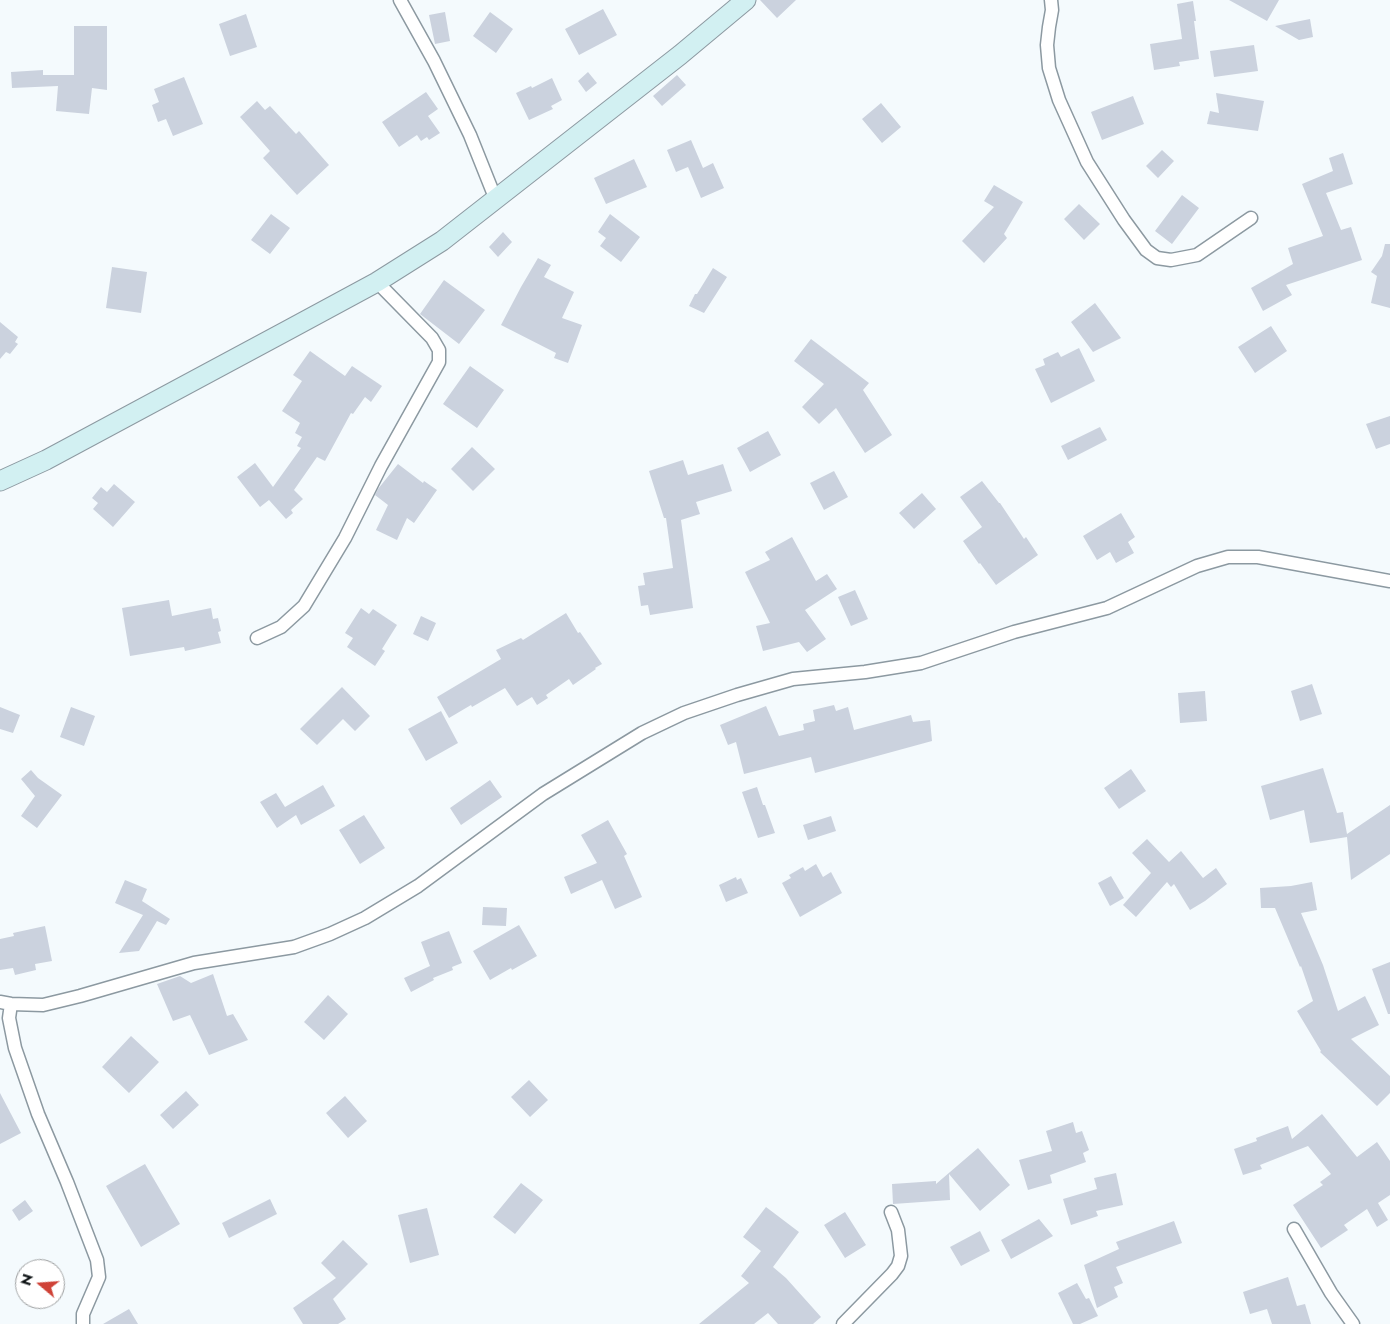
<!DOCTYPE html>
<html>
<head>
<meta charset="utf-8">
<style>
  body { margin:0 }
  #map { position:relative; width:1390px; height:1324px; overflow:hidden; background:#f4fafd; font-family:Jost,sans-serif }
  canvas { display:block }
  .north { position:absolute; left:15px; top:1259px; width:50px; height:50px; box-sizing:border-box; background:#fff; border:1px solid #9d9fa0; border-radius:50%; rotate:288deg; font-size:14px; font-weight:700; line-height:20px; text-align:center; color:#0a0f11 }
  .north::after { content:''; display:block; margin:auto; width:18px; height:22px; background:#cf4237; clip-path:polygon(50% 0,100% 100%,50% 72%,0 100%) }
</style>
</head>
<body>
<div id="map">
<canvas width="1390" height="1324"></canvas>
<div class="north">N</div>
</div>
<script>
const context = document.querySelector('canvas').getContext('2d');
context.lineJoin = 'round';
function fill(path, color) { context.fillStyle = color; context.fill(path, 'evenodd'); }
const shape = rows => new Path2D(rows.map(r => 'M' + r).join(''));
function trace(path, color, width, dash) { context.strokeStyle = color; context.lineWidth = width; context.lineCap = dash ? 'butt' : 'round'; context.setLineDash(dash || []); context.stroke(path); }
fill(shape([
  [760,0,796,0,777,18],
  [1229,0,1279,0,1267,21],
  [1193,1,1196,21,1194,21,1199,59,1179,62,1180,66,1154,70,1150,44,1182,39,1177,4],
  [603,9,617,35,579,55,565,29],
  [445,12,450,41,435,44,429,15],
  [490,12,513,29,496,53,473,36],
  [246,14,257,47,230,56,219,24],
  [1310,19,1313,37,1299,40,1275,26],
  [74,26,107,26,107,90,92,88,89,114,56,111,58,86,12,88,11,72,43,70,43,75,74,75],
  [1254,45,1258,71,1214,77,1210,51],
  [588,72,597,83,586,92,578,81],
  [677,75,686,85,662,106,653,96],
  [184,77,203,124,173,136,166,119,158,122,152,105,159,102,154,89],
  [552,78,562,100,551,106,553,109,529,120,516,93,531,86,532,88],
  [426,92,438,109,428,116,440,133,429,140,427,137,421,141,417,135,399,147,382,122],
  [1216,93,1264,101,1258,131,1207,124,1210,111,1219,113],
  [1133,96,1144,124,1102,140,1091,112],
  [257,101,265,110,270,106,296,134,299,131,329,165,297,195,263,158,270,151,240,117],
  [881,103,901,127,882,143,862,119],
  [691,140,703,168,713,163,724,188,701,198,688,167,676,172,667,150],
  [1162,150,1174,161,1158,178,1146,166],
  [1343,153,1353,184,1326,193,1341,230,1351,227,1362,260,1286,285,1292,295,1263,311,1251,288,1293,264,1288,248,1323,236,1302,184,1333,171,1329,158],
  [634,159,647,187,606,204,594,178],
  [994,185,1023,202,1004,234,1007,238,984,263,962,241,994,207,984,201],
  [1182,195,1199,208,1172,244,1155,231],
  [1079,204,1100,224,1084,240,1064,219],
  [271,214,290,228,270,254,251,240],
  [610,214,640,237,621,262,600,246,606,238,598,232],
  [503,232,512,242,498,257,489,247],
  [1385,244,1390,244,1390,308,1371,303,1377,276,1371,272,1382,256],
  [538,258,551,265,544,277,574,292,562,318,582,325,568,363,554,358,556,353,501,325,521,287],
  [112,267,147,272,141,313,106,308],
  [713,268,727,277,704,313,689,306,695,294,697,294],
  [444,280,485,310,459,344,420,314],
  [1095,303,1121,338,1093,352,1071,322],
  [0,322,18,337,15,342,18,344,10,354,6,352,0,359],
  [1271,326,1287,351,1255,373,1238,347],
  [811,339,869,383,863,390,892,435,865,453,836,408,819,424,802,407,824,384,794,361],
  [1079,348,1095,381,1051,403,1035,369,1045,365,1043,359,1058,352,1061,357],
  [310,351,345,376,352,366,382,386,371,402,365,397,353,414,351,413,325,461,317,457,294,490,303,499,291,510,293,513,286,519,269,500,260,507,237,477,255,463,273,487,301,448,297,446,302,437,295,433,300,423,282,411,302,381,293,375],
  [470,366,504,390,477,428,443,404],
  [1390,416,1390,444,1376,449,1366,424],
  [1100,427,1107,440,1068,460,1061,446],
  [768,431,781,455,750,472,737,448],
  [472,447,495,469,473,491,451,469],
  [683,460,688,475,723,464,732,491,696,502,700,514,681,520,693,608,650,615,648,605,641,606,638,586,645,585,643,573,673,568,666,518,664,518,649,471],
  [398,464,423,483,424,481,437,490,414,523,407,518,397,540,376,530,388,505,375,495,378,489],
  [834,471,848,497,824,510,810,483],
  [982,481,999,503,1000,503,1024,539,1026,537,1038,555,996,585,980,563,979,564,963,541,982,527,960,497],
  [114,484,135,502,113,527,93,509,98,503,92,498,101,487,107,492],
  [922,493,936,509,914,529,899,513],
  [1121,513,1135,537,1128,542,1134,553,1116,563,1110,552,1097,560,1083,536],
  [792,537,816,581,827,574,837,589,805,610,826,639,807,652,799,642,763,651,756,626,770,623,745,572,770,560,765,552],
  [855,590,868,619,851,626,838,597],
  [169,600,172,616,211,608,213,619,218,618,221,631,218,632,221,643,185,651,184,647,130,656,122,608],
  [361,608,369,614,373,609,397,625,382,649,385,651,375,666,347,647,353,638,345,633],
  [566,613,578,633,580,632,602,664,595,668,596,669,573,685,569,679,546,695,548,698,537,705,532,697,517,706,505,688,472,707,471,705,449,718,437,697,501,659,496,650,521,638,523,640],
  [421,616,436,623,428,641,413,634],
  [1312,684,1322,714,1300,721,1291,691],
  [342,687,370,716,355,731,343,719,317,745,300,729],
  [1205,691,1207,721,1180,723,1178,693],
  [834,705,836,711,848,707,854,730,911,715,913,722,930,720,932,741,815,773,811,757,744,774,736,742,728,745,720,725,766,706,779,736,804,730,803,724,815,721,813,710],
  [0,707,20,715,13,733,0,729],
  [71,707,95,716,84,746,60,737],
  [441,711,458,743,426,761,408,729],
  [1323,768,1337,813,1343,812,1347,834,1390,805,1390,854,1351,880,1347,837,1310,843,1304,810,1270,820,1261,786],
  [1131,769,1146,791,1119,809,1104,788],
  [31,770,38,778,62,795,37,828,21,816,35,796,21,779],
  [490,780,502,797,461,825,450,808],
  [323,785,335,806,301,825,296,815,277,828,260,802,276,793,285,807],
  [757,787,763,805,765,805,775,833,758,838,742,792],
  [364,815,385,848,360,864,339,830],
  [831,816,836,831,808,840,803,825],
  [608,820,627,854,624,856,642,897,615,909,602,880,571,894,564,877,597,863,581,835],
  [1147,839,1169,862,1181,851,1203,878,1216,868,1227,884,1205,901,1190,910,1174,884,1171,887,1167,882,1136,917,1123,905,1151,873,1132,853],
  [816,864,823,877,831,872,842,893,800,917,782,883,791,878,789,875,803,867,805,871],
  [1111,876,1124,898,1110,906,1098,883],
  [736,877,737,880,741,878,748,893,726,902,719,885],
  [125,880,147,889,142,901,170,919,166,925,157,921,139,951,119,953,143,915,115,903],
  [1312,882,1317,910,1301,913,1323,965,1338,1011,1365,996,1379,1025,1351,1039,1390,1076,1390,1093,1377,1106,1320,1052,1321,1051,1297,1011,1313,1001,1301,966,1300,967,1275,908,1261,908,1260,888,1291,886],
  [483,907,507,908,506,926,482,925],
  [519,925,537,956,512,970,511,968,490,980,473,951],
  [45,926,52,961,35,964,36,970,15,975,13,968,0,970,0,939,14,936,13,933],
  [449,931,462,963,452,967,453,970,433,978,434,980,411,992,404,978,430,966,421,942],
  [1390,962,1390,1014,1388,1014,1372,969],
  [213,974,227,1016,233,1014,248,1040,209,1055,190,1015,173,1021,157,984,180,976,191,983],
  [328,995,348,1014,324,1040,304,1022],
  [131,1036,159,1062,129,1093,102,1067],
  [529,1080,548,1100,530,1117,511,1097],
  [186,1091,199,1105,173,1129,160,1115],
  [0,1093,21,1133,0,1144],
  [345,1096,367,1121,348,1138,326,1113],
  [1322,1114,1357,1157,1377,1142,1390,1161,1390,1195,1378,1203,1388,1220,1377,1227,1367,1209,1344,1225,1348,1230,1321,1248,1293,1205,1323,1185,1320,1182,1331,1174,1308,1146,1260,1165,1262,1169,1243,1175,1234,1149,1257,1141,1256,1138,1288,1126,1292,1139],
  [1073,1122,1076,1133,1082,1131,1089,1150,1083,1153,1086,1162,1050,1175,1052,1183,1028,1190,1019,1160,1052,1151,1046,1131],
  [978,1148,1010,1185,980,1211,949,1174,950,1200,893,1204,892,1184,936,1181,936,1184],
  [145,1164,180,1224,141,1247,106,1186],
  [1116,1173,1123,1205,1096,1211,1098,1216,1071,1225,1063,1199,1097,1189,1094,1178],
  [521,1183,543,1200,515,1234,493,1217],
  [270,1199,277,1214,229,1238,222,1223],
  [25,1200,33,1211,19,1221,12,1210],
  [766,1207,799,1232,773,1267,786,1278,821,1317,813,1324,778,1324,768,1313,754,1324,699,1324,749,1283,741,1276,761,1251,743,1237],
  [427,1208,439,1255,410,1263,398,1215],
  [845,1212,866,1245,845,1258,824,1225],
  [1039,1219,1053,1236,1011,1259,1001,1240],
  [1174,1221,1182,1243,1116,1267,1123,1283,1114,1287,1118,1297,1097,1308,1084,1265,1119,1249,1116,1242],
  [980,1231,990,1251,961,1266,950,1247],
  [343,1240,368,1264,333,1299,346,1319,338,1324,303,1324,293,1308,336,1278,321,1263],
  [1288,1277,1297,1306,1305,1304,1311,1324,1272,1324,1267,1309,1250,1314,1243,1292],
  [1077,1283,1086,1299,1089,1298,1098,1316,1080,1324,1073,1324,1058,1293],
  [129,1309,138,1324,103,1324]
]), '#cbd2de');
const minor = shape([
  [400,0,434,61,470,135,496,200],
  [1051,0,1052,10,1049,27,1047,45,1049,68,1059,100,1087,162,1124,220,1146,250,1157,258,1171,260,1197,255,1251,218],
  [257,638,281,627,304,606,345,538,381,466,439,362,439,350,432,338,377,282],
  [0,1002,11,1004,43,1005,80,996,194,963,294,947,330,934,365,918,418,886,543,794,642,733,684,713,737,695,793,679,865,672,921,663,1014,632,1107,608,1197,566,1228,557,1258,557,1390,581],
  [11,1004,9,1018,15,1048,38,1114,67,1182,97,1260,99,1277,83,1314,83,1324],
  [1294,1229,1331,1293,1353,1324],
  [843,1324,892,1274,898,1266,901,1256,898,1230,891,1212]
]);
const secondary = shape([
  [0,481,46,460,290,329,377,282,442,241,680,55,746,0]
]);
trace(minor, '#8c99a1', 15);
trace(secondary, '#8c99a1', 21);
trace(minor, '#fff', 12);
trace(secondary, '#d2f0f2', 19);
</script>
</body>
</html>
